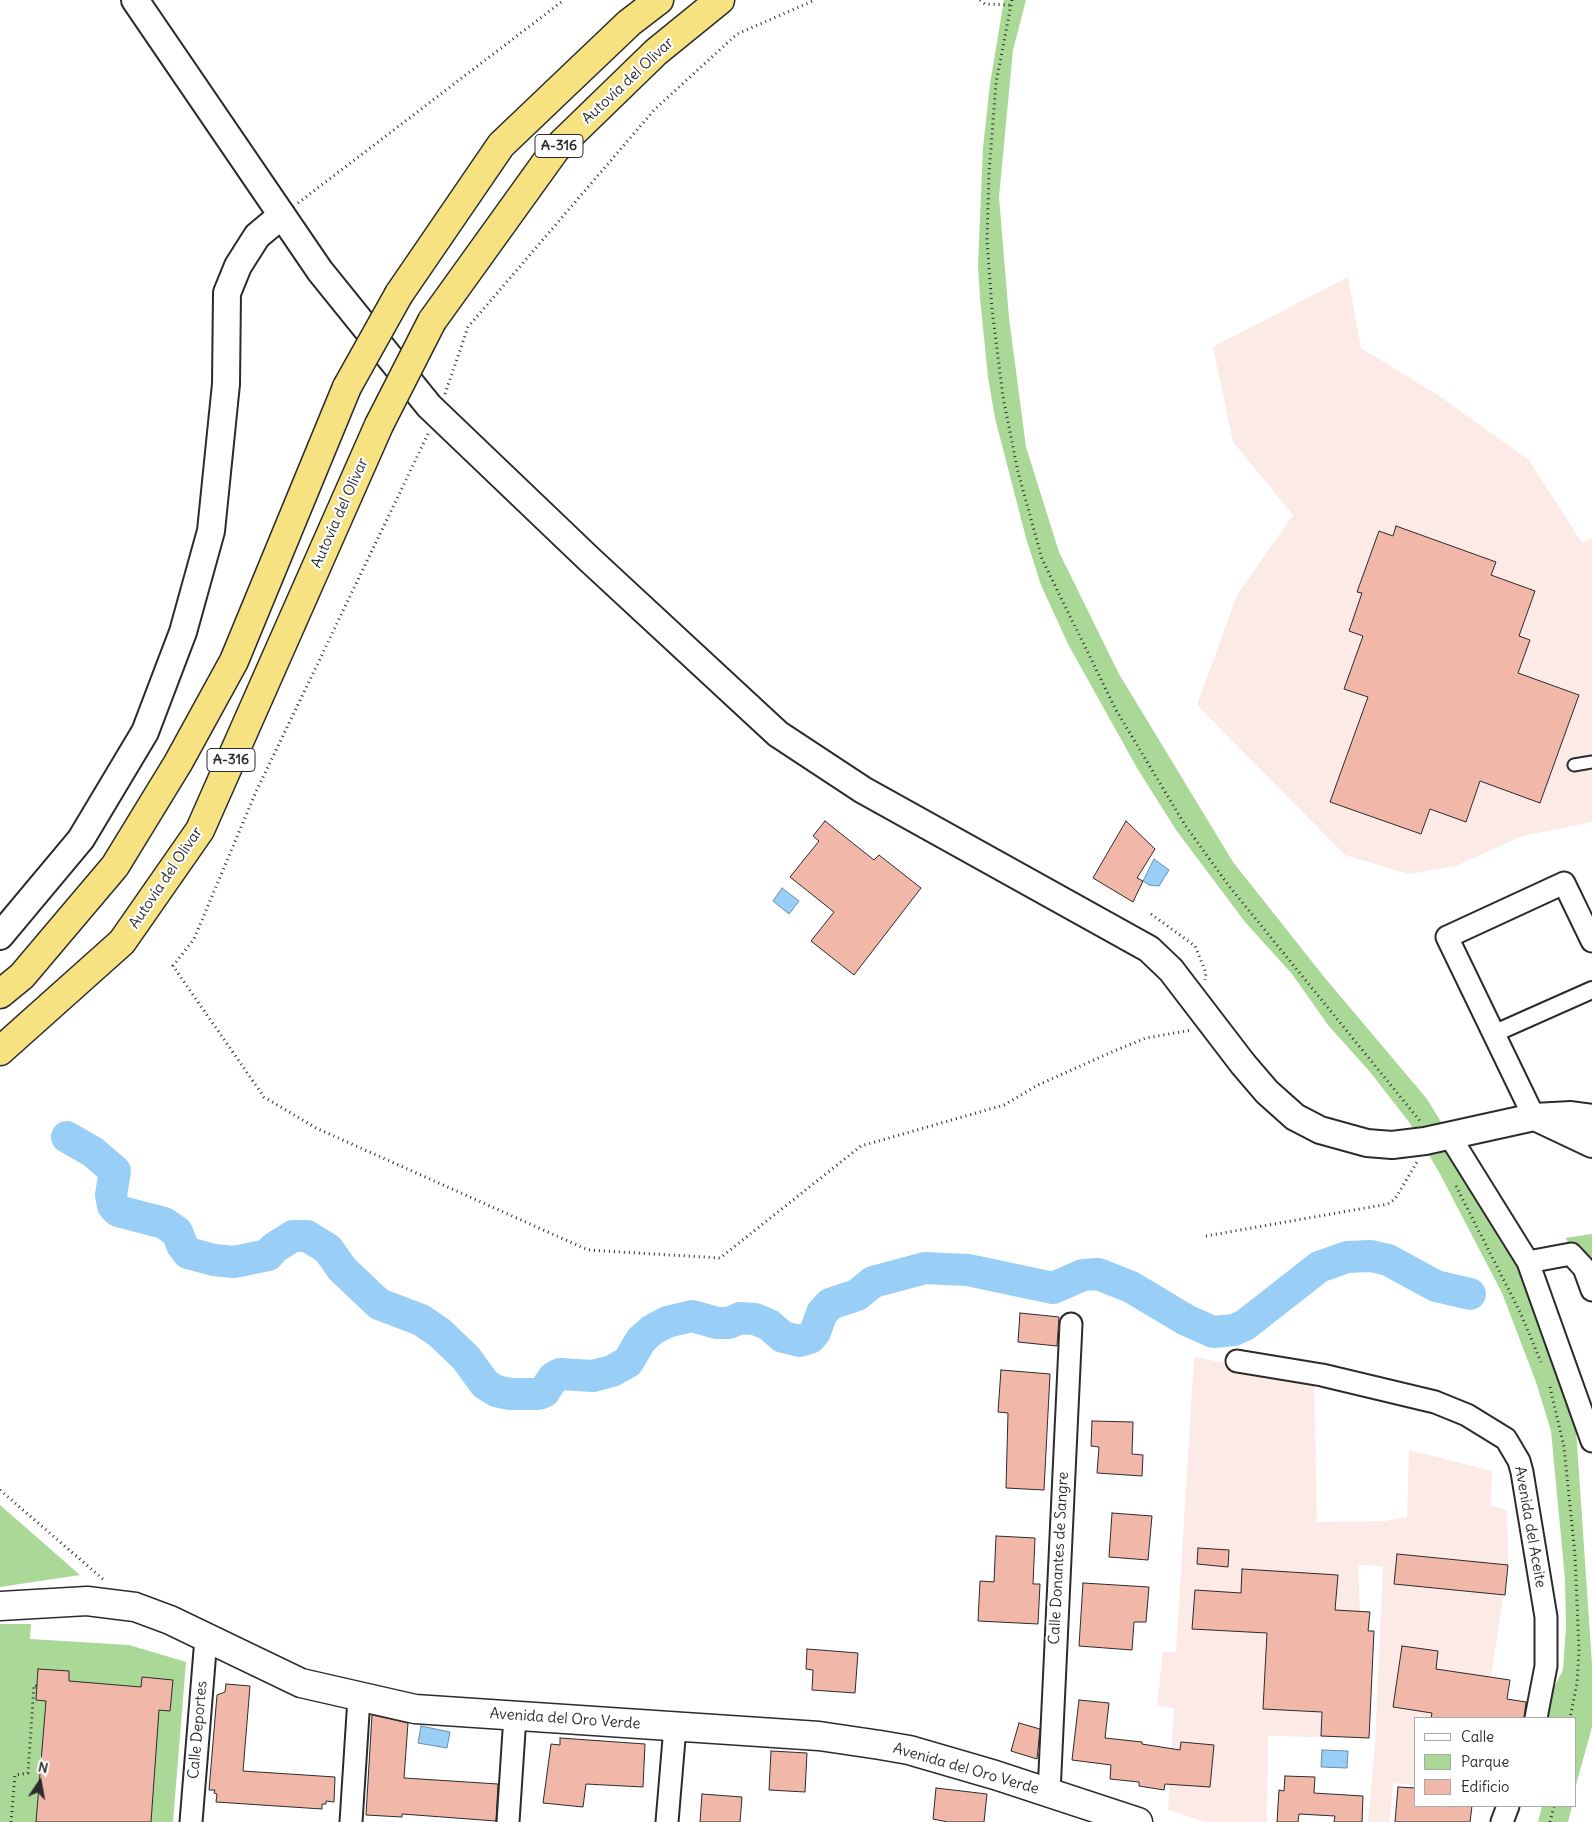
<!DOCTYPE html>
<html>
<head>
<meta charset="utf-8">
<style>
  body { margin:0 }
  #map { position:relative; width:1592px; height:1822px; overflow:hidden; background:#fff; font-family:Delius,sans-serif }
  canvas { display:block }
  .legend { position:absolute; left:1414px; top:1717px; width:162px; height:90px; box-sizing:border-box; background:#fff; border:1px solid #aaa; margin:0; padding:6px 9px; list-style:none; font-size:15px; color:#2b2b2b }
  .legend li { display:flex; align-items:center; gap:10px; height:25px }
  .legend b { width:25px; border:1px solid #aaa }
  .north { position:absolute; left:15px; top:1757px; width:50px; height:50px; -webkit-text-stroke:4px #fff; paint-order:stroke; rotate:12deg; font-size:14px; font-weight:700; line-height:20px; text-align:center; color:#2b2b2b }
  .north::after { content:''; display:block; margin:auto; width:18px; height:22px; background:#2b2b2b; clip-path:polygon(50% 0,100% 100%,50% 72%,0 100%) }
</style>
</head>
<body>
<div id="map">
<canvas width="1592" height="1822"></canvas>
<ul class="legend">
<li><b style="height:6px;background:#fff"></b>Calle</li>
<li><b style="height:14px;background:#aad897"></b>Parque</li>
<li><b style="height:14px;background:#f1b8aa"></b>Edificio</li>
</ul>
<div class="north">N</div>
</div>
<script>
const context = document.querySelector('canvas').getContext('2d');
context.lineJoin = 'round';
function fill(path, color) { context.fillStyle = color; context.fill(path, 'evenodd'); }
const shape = rows => new Path2D(rows.map(r => 'M' + r).join(''));
function trace(path, color, width, dash) { context.strokeStyle = color; context.lineWidth = width; context.lineCap = dash ? 'butt' : 'round'; context.setLineDash(dash || []); context.stroke(path); }
function drawText(font, color, halo, rows, align = 'center') {
  context.font = font + ' Delius,sans-serif'; context.lineWidth = 4.5; context.setLineDash([]); context.textBaseline = 'middle'; context.strokeStyle = halo; context.fillStyle = color; for (const [text, x, y, turn = 0] of rows) {
    context.save(); context.translate(x, y); context.rotate((+turn || 0) * Math.PI / 180); context.textAlign = isNaN(turn) ? turn : align; if (halo) context.strokeText(text, 0, 0); context.fillText(text, 0, 0); context.restore();
  }
}
fill(shape([
  [1348,277,1361,348,1441,397,1529,460,1582,543,1592,537,1592,822,1522,836,1456,866,1409,874,1345,855,1197,705,1237,595,1293,515,1233,442,1213,347],
  [1194,1357,1314,1380,1317,1522,1385,1521,1407,1517,1409,1450,1492,1471,1491,1506,1507,1510,1508,1565,1491,1677,1510,1680,1507,1699,1528,1702,1526,1718,1416,1718,1416,1786,1393,1783,1390,1822,1368,1822,1375,1743,1383,1566,1358,1565,1360,1611,1370,1612,1369,1631,1374,1631,1369,1738,1268,1736,1267,1822,1205,1822,1168,1810,1174,1708,1157,1705,1163,1652,1176,1652]
]), '#fbeae6');
fill(shape([
  [1004,0,1026,0,1013,50,999,197,1009,318,1026,447,1059,552,1119,674,1233,862,1325,978,1427,1099,1478,1182,1547,1332,1574,1400,1592,1664,1592,1727,1576,1785,1576,1718,1544,1718,1548,1699,1563,1670,1566,1626,1565,1579,1551,1431,1536,1382,1502,1293,1439,1172,1409,1122,1370,1072,1328,1025,1292,974,1245,922,1176,830,1137,768,1068,644,1041,585,1026,538,995,418,988,377,980,298,978,265,983,148,990,84],
  [1592,1234,1592,1261,1583,1260,1565,1238],
  [0,1505,80,1575,0,1587],
  [0,1624,31,1624,30,1639,129,1645,186,1662,173,1822,0,1822],
  [1542,1806,1572,1806,1568,1822,1538,1822]
]), '#aad897');
const water = shape([
  [1154,859,1169,870,1159,886,1149,885,1143,881,1154,859],
  [782,888,799,901,789,914,773,901,782,888],
  [421,1726,450,1732,447,1748,418,1743,421,1726],
  [1322,1750,1348,1751,1347,1768,1321,1767,1322,1750]
]);
fill(water, '#99cff7');
trace(water, '#6d8da5', 1);
trace(shape([
  [67,1137,93,1152,115,1171,111,1195,113,1206,118,1211,164,1223,177,1232,182,1245,188,1253,214,1260,234,1262,268,1255,274,1248,293,1236,307,1236,328,1249,342,1269,379,1304,421,1320,440,1333,466,1358,485,1384,496,1391,510,1394,539,1394,544,1392,553,1378,560,1374,593,1376,612,1371,628,1362,641,1340,652,1330,667,1322,692,1316,717,1323,729,1323,740,1318,755,1319,769,1325,783,1337,800,1341,810,1338,815,1332,822,1313,830,1304,857,1295,873,1282,925,1268,968,1270,1053,1288,1083,1275,1098,1274,1131,1287,1186,1320,1213,1332,1234,1330,1245,1325,1319,1267,1347,1257,1371,1256,1388,1260,1436,1286,1470,1294]
]), '#99cff7', 32);
const building = shape([
  [1396,526,1496,562,1491,575,1535,591,1519,636,1530,640,1518,673,1579,695,1540,803,1480,781,1466,822,1430,809,1421,834,1330,802,1368,697,1344,689,1363,636,1349,631,1362,593,1357,592,1379,531,1393,536,1396,526],
  [825,821,874,860,879,855,921,888,854,975,811,941,834,912,790,877,819,841,813,836,825,821],
  [1126,821,1155,849,1137,878,1143,881,1133,902,1093,878,1126,821],
  [1020,1313,1059,1317,1057,1346,1018,1342,1020,1313],
  [1001,1370,1050,1374,1044,1490,1006,1488,1008,1413,998,1412,1001,1370],
  [1092,1421,1133,1422,1132,1454,1143,1455,1142,1476,1097,1473,1099,1447,1091,1446,1092,1421],
  [1112,1513,1152,1516,1148,1560,1109,1557,1112,1513],
  [996,1536,1035,1538,1033,1584,1040,1584,1038,1624,978,1621,980,1581,994,1582,996,1536],
  [1198,1548,1229,1550,1228,1567,1197,1564,1198,1548],
  [1397,1554,1508,1565,1505,1595,1394,1584,1397,1554],
  [1242,1569,1338,1575,1335,1610,1370,1612,1368,1631,1374,1631,1369,1738,1321,1736,1322,1712,1263,1709,1267,1633,1192,1629,1195,1590,1241,1593,1242,1569],
  [1083,1583,1149,1587,1146,1622,1134,1622,1132,1650,1079,1646,1083,1583],
  [1402,1646,1438,1651,1436,1669,1510,1680,1507,1699,1526,1702,1524,1718,1431,1718,1432,1713,1393,1707,1402,1646],
  [807,1649,858,1653,855,1693,812,1690,813,1670,806,1669,807,1649],
  [38,1669,69,1671,69,1681,141,1687,142,1677,173,1680,170,1711,159,1710,151,1822,36,1822,46,1701,36,1700,38,1669],
  [226,1684,250,1686,243,1771,335,1777,334,1802,326,1801,326,1804,322,1804,322,1809,216,1802,217,1794,214,1793,215,1790,209,1790,217,1695,225,1692,226,1684],
  [1079,1700,1109,1703,1105,1738,1142,1742,1142,1744,1180,1750,1181,1742,1214,1745,1210,1787,1165,1784,1164,1790,1139,1786,1139,1782,1110,1779,1111,1765,1072,1760,1079,1700],
  [372,1715,408,1723,404,1778,498,1784,496,1821,402,1814,402,1817,366,1815,372,1715],
  [1019,1723,1040,1729,1037,1759,1011,1751,1019,1723],
  [560,1738,645,1744,643,1787,586,1784,583,1807,543,1803,551,1744,560,1745,560,1738],
  [771,1751,807,1753,805,1792,769,1790,771,1751],
  [1285,1776,1315,1777,1314,1793,1363,1796,1362,1822,1334,1822,1335,1816,1299,1814,1298,1822,1277,1822,1279,1790,1284,1791,1285,1776],
  [1398,1787,1416,1788,1416,1806,1472,1806,1470,1822,1395,1822,1398,1787],
  [936,1788,987,1794,984,1822,948,1822,933,1819,936,1788],
  [702,1794,742,1797,740,1822,700,1822,702,1794]
]);
fill(building, '#f1b8aa');
trace(building, '#2b2b2b', 1);
const service = shape([
  [1574,765,1592,762]
]);
const pedestrian = shape([
  [1493,1034,1592,990]
]);
const minor = shape([
  [1534,1117,1447,937,1564,883,1592,941],
  [1449,1135,1528,1262,1571,1254,1584,1268,1592,1290],
  [1528,1262,1592,1441],
  [1237,1361,1322,1375,1435,1402,1467,1415,1506,1439,1519,1461,1522,1472,1546,1617,1546,1666,1536,1718],
  [1049,1793,1071,1324],
  [191,1822,206,1638],
  [351,1822,359,1698],
  [508,1822,515,1716],
  [667,1822,675,1727],
  [1502,1822,1508,1806]
]);
const tertiary = shape([
  [135,0,320,271,429,406,589,559,778,734,863,790,1149,949,1171,970,1243,1064,1267,1092,1295,1117,1320,1130,1367,1143,1392,1145,1425,1141,1534,1117,1571,1115,1592,1118],
  [0,936,81,839,145,732,183,632,211,531,226,384,227,293,238,266,257,236,282,215],
  [1537,1118,1592,1144]
]);
const secondary = shape([
  [0,1606,87,1601,135,1607,170,1620,301,1683,415,1709,819,1736,880,1745,909,1750,995,1775,1138,1822]
]);
const motorway = shape([
  [399,294,501,145,629,23,659,0],
  [432,321,555,150,656,52,720,0],
  [0,994,22,976,115,866,178,763,234,661,347,387],
  [0,1051,122,942,200,830,379,425]
]);
trace(service, '#2b2b2b', 15);
trace(pedestrian, '#2b2b2b', 20);
trace(minor, '#2b2b2b', 25);
trace(tertiary, '#2b2b2b', 30);
trace(secondary, '#2b2b2b', 31);
trace(motorway, '#2b2b2b', 31);
trace(shape([
  [980,0,985,4,1011,5],
  [1012,0,996,83,989,173,987,240,992,309,1003,397,1018,472,1042,559,1116,710,1185,825,1229,886,1420,1121],
  [298,203,564,0],
  [445,394,468,327,655,109,737,34,815,0],
  [428,434,255,794,194,939,173,966,264,1097,316,1128,588,1250,720,1258,861,1146,1004,1105,1038,1085,1114,1051,1146,1038,1192,1030],
  [1151,914,1195,946,1206,973,1205,980],
  [1456,1186,1520,1312,1541,1362],
  [1206,1236,1388,1204,1395,1199,1417,1162],
  [1550,1387,1564,1447,1575,1555,1579,1651,1577,1683,1570,1718],
  [0,1490,104,1580],
  [11,1822,15,1775,28,1773,34,1685,37,1686],
  [1550,1822,1554,1806]
]), '#2b2b2b', 3, [1, 4]);
trace(service, '#fff', 11);
trace(pedestrian, '#fff', 16);
trace(minor, '#fff', 21);
trace(tertiary, '#fff', 26);
trace(secondary, '#fff', 28);
trace(motorway, '#f6e281', 28);
const motorwayBridge = shape([
  [347,387,399,294],
  [379,425,432,321]
]);
trace(motorwayBridge, '#2b2b2b', 31, []);
trace(motorwayBridge, '#f6e281', 28);
for (const [x, y, w] of [
  [559,146,48],
  [231,760,48]
]) { const box = new Path2D(); box.roundRect(x - w / 2, y - 11.5, w, 23, 4); context.fillStyle = '#fff'; context.fill(box); trace(box, '#2b2b2b', 1); }
drawText('bold 14px', '#2b2b2b', null, [
  ["A-316",559,146],
  ["A-316",231,760]
]);
drawText('15px', '#2b2b2b', '#fff', [
  ["Autovía del Olivar",628,81,-43],
  ["Autovía del Olivar",340,513,-66],
  ["Autovía del Olivar",166,878,-56],
  ["Avenida del Aceite",1530,1527,80],
  ["Calle Donantes de Sangre",1059,1558,-87],
  ["Avenida del Oro Verde",565,1719,4],
  ["Calle Deportes",198,1730,-85],
  ["Avenida del Oro Verde",966,1769,16]
]);
</script>
</body>
</html>
